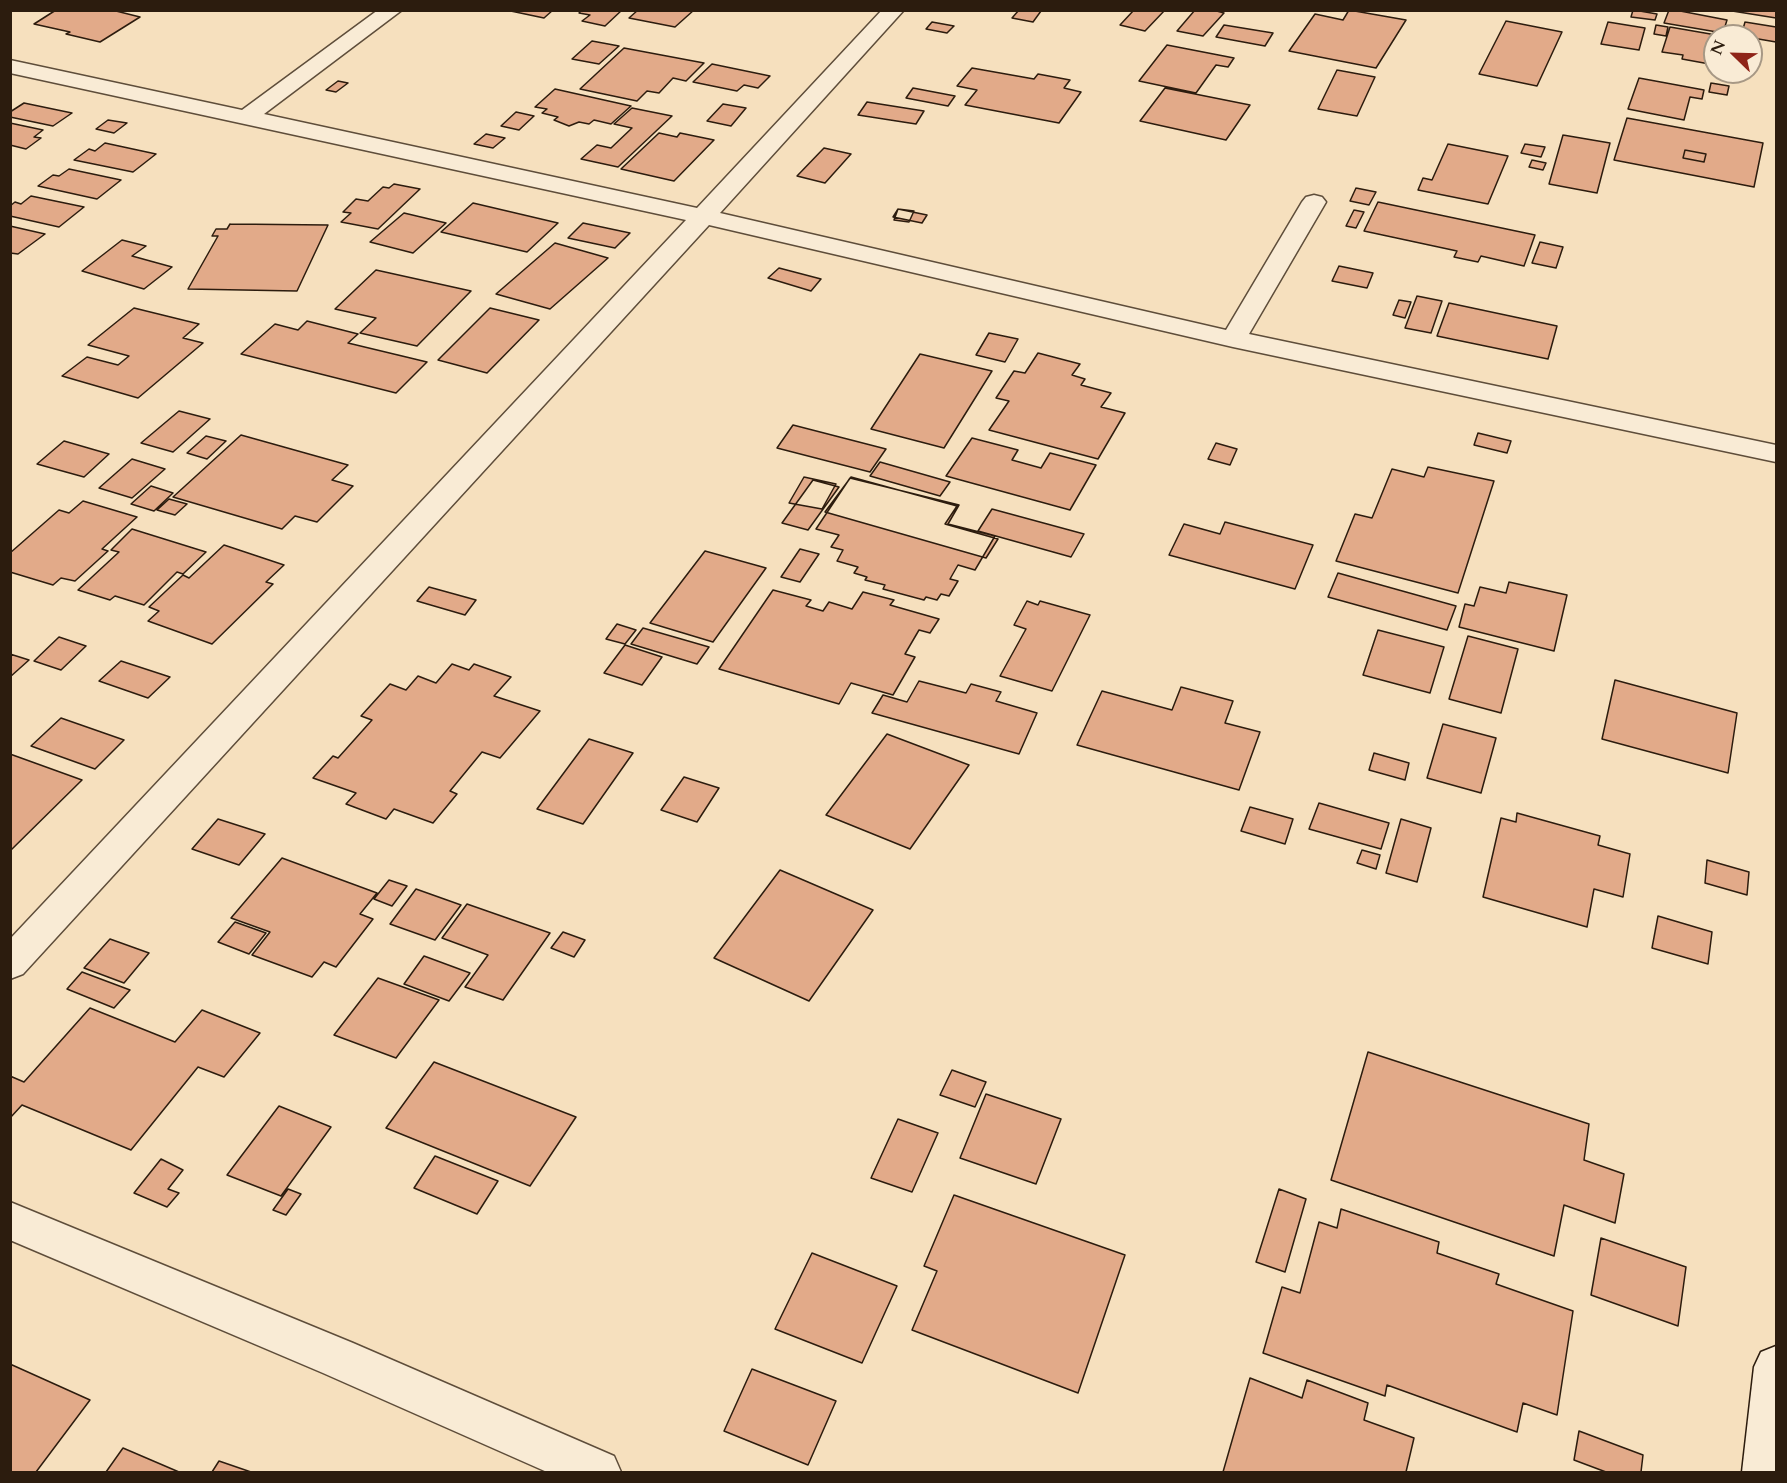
<!DOCTYPE html>
<html>
<head>
<meta charset="utf-8">
<style>
  body { margin:0 }
  #map { position:relative; width:1787px; height:1483px; overflow:hidden; background:#f6e0be; font-family:Cardo,serif }
  canvas { display:block }
  .frame { position:absolute; inset:0; border:12px solid #2c1c0e; pointer-events:none }
  .north { position:absolute; left:1703px; top:24px; width:60px; height:60px; box-sizing:border-box; background:#f9ebd5; border:2px solid #a79885; border-radius:50%; rotate:293deg; font-size:16px; font-weight:700; line-height:24px; text-align:center; color:#2c1c0e }
  .north::after { content:''; display:block; margin:auto; width:21px; height:27px; background:#8f2418; clip-path:polygon(50% 0,100% 100%,50% 72%,0 100%) }
</style>
</head>
<body>
<div id="map">
<canvas width="1787" height="1483"></canvas>
<div class="frame"></div>
<div class="north">N</div>
</div>
<script>
const context = document.querySelector('canvas').getContext('2d');
context.lineJoin = 'round';
function fill(path, color) { context.fillStyle = color; context.fill(path, 'evenodd'); }
const shape = rows => new Path2D(rows.map(r => 'M' + r).join(''));
function trace(path, color, width, dash) { context.strokeStyle = color; context.lineWidth = width; context.lineCap = dash ? 'butt' : 'round'; context.setLineDash(dash || []); context.stroke(path); }
const building = shape([
  [56,10,112,10,140,17,100,42,66,34,70,32,34,24,56,10],
  [506,10,553,10,544,18,506,10],
  [582,10,622,10,605,26,582,21,590,15,579,13,582,10],
  [638,10,694,10,675,27,629,18,638,10],
  [1019,10,1038,10,1041,11,1033,22,1012,18,1019,10],
  [1134,10,1165,10,1145,31,1120,25,1134,10],
  [1195,10,1213,10,1224,13,1203,36,1177,31,1195,10],
  [1349,10,1406,20,1376,68,1289,51,1315,14,1343,20,1349,10],
  [1633,10,1634,10,1657,14,1655,20,1631,17,1633,10],
  [1669,10,1675,10,1727,20,1723,33,1664,23,1669,10],
  [1726,10,1776,10,1776,18,1726,10],
  [1506,21,1562,32,1537,86,1479,74,1506,21],
  [932,22,954,26,947,33,926,29,932,22],
  [1608,22,1645,28,1639,50,1601,44,1608,22],
  [1745,22,1776,27,1776,42,1741,36,1745,22],
  [1224,25,1273,33,1265,46,1216,37,1224,25],
  [1656,25,1668,27,1666,36,1654,34,1656,25],
  [1670,27,1722,36,1715,36,1715,65,1682,59,1683,55,1662,52,1670,27],
  [592,41,619,46,599,64,572,59,592,41],
  [1167,45,1234,58,1228,67,1216,65,1196,93,1139,81,1167,45],
  [624,48,704,63,686,81,673,78,659,93,647,91,637,101,580,89,624,48],
  [712,64,770,76,758,88,744,85,737,91,693,82,712,64],
  [972,68,1034,79,1038,74,1070,80,1064,88,1081,92,1059,123,965,105,977,90,957,86,972,68],
  [1337,70,1375,77,1357,116,1318,109,1337,70],
  [1639,78,1704,90,1702,99,1690,97,1684,120,1628,109,1639,78],
  [338,81,348,83,336,92,326,90,338,81],
  [1711,83,1729,86,1727,95,1709,92,1711,83],
  [913,88,955,96,948,106,906,98,913,88],
  [1165,88,1250,105,1226,140,1140,121,1165,88],
  [555,89,604,100,631,106,611,124,594,120,589,124,579,122,569,126,554,120,558,117,542,113,547,109,535,107,555,89],
  [867,102,924,111,916,124,858,115,867,102],
  [24,103,72,113,53,126,10,117,10,112,24,103],
  [723,104,746,108,731,126,707,121,723,104],
  [632,108,672,116,618,167,581,159,597,145,611,148,632,128,614,124,632,108],
  [516,112,534,116,519,130,501,126,516,112],
  [1627,118,1763,143,1754,187,1614,160,1627,118],
  [1685,150,1706,154,1704,162,1683,158,1685,150],
  [108,120,127,123,114,133,96,129,108,120],
  [10,123,43,130,34,137,41,138,26,149,10,145,10,123],
  [659,133,677,137,680,133,714,140,674,181,621,169,659,133],
  [486,134,505,138,493,148,474,144,486,134],
  [1563,135,1610,143,1597,193,1549,184,1563,135],
  [105,143,156,154,133,172,74,160,89,149,95,151,105,143],
  [1448,144,1508,156,1488,204,1418,190,1423,178,1432,180,1448,144],
  [1525,144,1545,147,1541,157,1521,153,1525,144],
  [824,148,851,154,825,183,797,176,824,148],
  [1685,150,1706,154,1704,162,1683,158,1685,150],
  [1532,160,1546,163,1543,170,1529,167,1532,160],
  [69,169,121,180,97,199,38,186,53,175,59,176,69,169],
  [394,184,420,189,378,229,341,222,351,213,343,212,356,199,368,201,383,187,389,188,394,184],
  [1356,188,1376,192,1369,205,1350,201,1356,188],
  [31,196,84,207,59,227,10,216,10,206,15,202,21,204,31,196],
  [1378,202,1535,235,1524,266,1481,256,1478,262,1454,257,1457,251,1364,231,1378,202],
  [473,203,558,223,527,252,441,232,473,203],
  [898,209,914,211,909,222,894,220,898,209],
  [898,209,927,215,922,223,893,217,898,209],
  [1354,210,1364,212,1356,228,1346,226,1354,210],
  [404,213,446,223,413,253,370,242,404,213],
  [583,223,630,233,615,248,568,238,583,223],
  [230,224,328,225,297,291,188,289,218,236,212,236,216,229,227,229,230,224],
  [10,226,45,234,18,254,10,253,10,226],
  [122,240,146,246,132,256,172,267,144,289,82,271,122,240],
  [1540,242,1563,247,1556,268,1532,263,1540,242],
  [555,243,608,258,550,309,496,294,555,243],
  [1339,266,1373,273,1367,288,1332,281,1339,266],
  [779,268,821,279,811,291,768,278,779,268],
  [376,270,471,291,417,346,360,333,376,318,335,309,376,270],
  [1417,296,1442,301,1431,333,1405,328,1417,296],
  [1399,300,1411,302,1405,318,1393,315,1399,300],
  [1449,303,1557,326,1548,359,1437,336,1449,303],
  [134,308,199,324,183,338,203,343,138,398,62,376,87,357,118,365,129,356,88,345,134,308],
  [490,308,539,320,487,373,438,360,490,308],
  [307,321,358,334,348,343,427,362,396,393,241,354,275,324,298,330,307,321],
  [989,333,1018,339,1005,362,976,355,989,333],
  [1038,353,1080,364,1072,375,1085,379,1081,385,1111,393,1101,407,1125,413,1098,459,989,430,1009,401,996,398,1014,371,1025,373,1038,353],
  [920,354,992,371,944,448,871,429,920,354],
  [179,411,210,419,173,452,141,443,179,411],
  [793,425,886,449,870,472,777,448,793,425],
  [1478,433,1511,441,1507,453,1474,445,1478,433],
  [241,435,348,465,332,480,353,486,317,522,295,516,282,529,173,497,241,435],
  [206,436,226,441,207,459,187,453,206,436],
  [972,438,1018,450,1012,460,1041,468,1050,453,1096,465,1070,510,946,476,972,438],
  [64,441,109,454,84,477,37,464,64,441],
  [1216,443,1237,449,1230,465,1208,459,1216,443],
  [132,459,165,469,132,498,99,488,132,459],
  [880,462,950,482,940,496,870,476,880,462],
  [1428,467,1494,481,1458,593,1336,561,1355,514,1372,518,1392,469,1424,477,1428,467],
  [804,477,836,484,822,509,789,503,804,477],
  [851,477,957,506,945,524,998,539,986,558,825,512,851,477],
  [850,478,959,505,948,524,995,536,975,570,958,565,950,579,958,581,949,596,941,594,937,600,926,597,924,600,883,589,885,585,865,580,867,577,854,573,858,567,837,561,843,550,831,547,839,535,816,529,850,478],
  [813,480,839,487,808,530,782,523,813,480],
  [151,486,173,493,154,511,131,504,151,486],
  [169,499,187,504,175,515,157,510,169,499],
  [83,501,137,517,102,549,108,551,75,581,61,578,53,585,10,572,10,553,59,510,69,513,83,501],
  [992,509,1084,534,1071,557,978,531,992,509],
  [1225,522,1313,545,1295,589,1169,555,1184,524,1220,534,1225,522],
  [132,529,206,552,183,574,177,572,144,605,115,596,110,600,78,590,119,552,111,550,132,529],
  [224,545,284,565,266,582,273,584,212,644,148,621,159,611,149,607,183,575,189,578,224,545],
  [800,549,819,554,800,582,781,577,800,549],
  [705,551,766,568,713,642,650,623,705,551],
  [1338,573,1456,606,1447,630,1328,597,1338,573],
  [1509,582,1567,595,1554,651,1459,627,1465,604,1474,606,1480,587,1506,593,1509,582],
  [429,587,476,600,465,615,417,601,429,587],
  [773,590,811,600,806,606,823,611,829,602,852,609,863,592,894,600,890,605,939,619,930,633,919,630,905,654,915,657,893,695,851,683,839,704,719,669,773,590],
  [1027,601,1038,605,1040,601,1090,615,1052,691,1000,676,1026,629,1014,625,1027,601],
  [617,624,636,630,625,644,606,639,617,624],
  [643,628,709,647,697,664,631,644,643,628],
  [1378,630,1444,647,1430,693,1363,675,1378,630],
  [1468,636,1518,649,1501,713,1449,699,1468,636],
  [59,637,86,646,61,670,34,661,59,637],
  [625,645,662,657,642,685,604,673,625,645],
  [10,654,29,660,10,677,10,654],
  [121,661,170,677,148,698,99,681,121,661],
  [452,664,469,670,474,664,511,677,494,696,540,711,500,758,482,752,450,791,457,794,433,823,394,809,386,819,346,804,356,793,313,778,333,756,338,758,372,720,361,716,390,684,406,690,418,676,436,683,452,664],
  [1615,680,1737,713,1728,773,1602,739,1615,680],
  [919,681,966,693,971,684,1001,692,996,701,1037,713,1019,754,872,713,883,695,907,702,919,681],
  [1181,687,1233,701,1225,723,1260,732,1239,790,1077,745,1102,691,1172,710,1181,687],
  [61,718,124,740,95,769,31,746,61,718],
  [1443,724,1496,738,1481,793,1427,778,1443,724],
  [887,734,969,765,910,849,826,815,887,734],
  [589,739,633,753,583,824,537,809,589,739],
  [1374,753,1409,763,1405,780,1369,770,1374,753],
  [10,754,82,780,10,851,10,754],
  [684,777,719,788,697,822,661,810,684,777],
  [1319,803,1389,823,1381,849,1309,829,1319,803],
  [1250,807,1293,819,1285,844,1241,831,1250,807],
  [1517,813,1600,836,1598,845,1630,854,1623,897,1594,889,1587,927,1483,897,1501,818,1516,822,1517,813],
  [218,819,265,834,239,865,192,849,218,819],
  [1401,819,1431,828,1417,882,1386,873,1401,819],
  [1362,850,1380,855,1376,869,1357,863,1362,850],
  [282,858,377,893,360,914,373,919,336,967,324,962,312,977,252,955,270,932,231,918,282,858],
  [1707,860,1749,872,1747,895,1705,883,1707,860],
  [780,870,873,910,809,1001,714,958,780,870],
  [389,880,407,886,392,906,374,899,389,880],
  [416,889,461,905,435,940,390,924,416,889],
  [467,904,550,933,503,1000,465,987,488,955,442,938,467,904],
  [1658,916,1712,932,1708,964,1652,948,1658,916],
  [235,922,266,933,249,954,218,942,235,922],
  [563,932,585,940,574,957,551,948,563,932],
  [110,939,149,953,124,983,84,968,110,939],
  [424,956,470,973,449,1001,404,984,424,956],
  [82,972,130,990,114,1008,67,989,82,972],
  [378,978,439,1000,396,1058,334,1035,378,978],
  [90,1008,175,1042,202,1010,260,1033,224,1077,198,1067,131,1150,22,1105,10,1118,10,1076,24,1082,90,1008],
  [1368,1052,1589,1124,1584,1160,1624,1174,1615,1223,1564,1205,1554,1256,1331,1180,1368,1052],
  [434,1062,576,1117,530,1186,386,1128,434,1062],
  [952,1070,986,1082,975,1107,940,1095,952,1070],
  [986,1094,1061,1119,1036,1184,960,1158,986,1094],
  [279,1106,331,1127,281,1196,227,1175,279,1106],
  [898,1119,938,1133,912,1192,871,1178,898,1119],
  [435,1156,498,1181,477,1214,414,1188,435,1156],
  [161,1159,183,1170,168,1189,179,1193,167,1207,134,1193,161,1159],
  [288,1189,301,1194,286,1215,273,1210,288,1189],
  [1279,1189,1306,1199,1285,1272,1256,1262,1279,1189],
  [954,1195,1125,1255,1078,1393,912,1330,937,1271,924,1266,954,1195],
  [1341,1209,1439,1242,1437,1253,1499,1274,1496,1284,1573,1311,1557,1415,1523,1403,1517,1432,1387,1385,1385,1396,1263,1353,1282,1287,1300,1293,1319,1222,1337,1228,1341,1209],
  [1601,1238,1686,1267,1678,1326,1591,1295,1601,1238],
  [812,1253,897,1286,862,1363,775,1329,812,1253],
  [10,1364,90,1400,36,1472,10,1472,10,1364],
  [752,1369,836,1401,808,1465,724,1431,752,1369],
  [1250,1378,1302,1398,1307,1380,1368,1403,1364,1420,1414,1438,1406,1472,1223,1472,1250,1378],
  [1579,1431,1643,1455,1641,1472,1606,1472,1574,1460,1579,1431],
  [123,1448,179,1472,106,1472,123,1448],
  [219,1461,251,1472,212,1472,219,1461]
]);
fill(building, '#e2aa89');
trace(building, '#2c1c0e', 1.5);
const street = shape([
  [378,10,402,10,264,114,697,208,882,10,904,10,720,213,1226,330,1302,202,1306,197,1314,195,1322,197,1326,202,1249,334,1776,445,1776,462,1233,347,709,225,23,974,10,979,10,939,686,220,10,73,10,60,242,110,378,10],
  [10,1202,353,1343,614,1456,621,1472,547,1472,323,1373,10,1240,10,1202]
]);
const secondary = shape([
  [1776,1346,1776,1472,1742,1472,1754,1367,1761,1352,1776,1346]
]);
trace(street, '#5e4d3a', 3);
trace(secondary, '#2c1c0e', 3);
fill(street, '#f9ebd5');
fill(secondary, '#f9ebd5');
</script>
</body>
</html>
